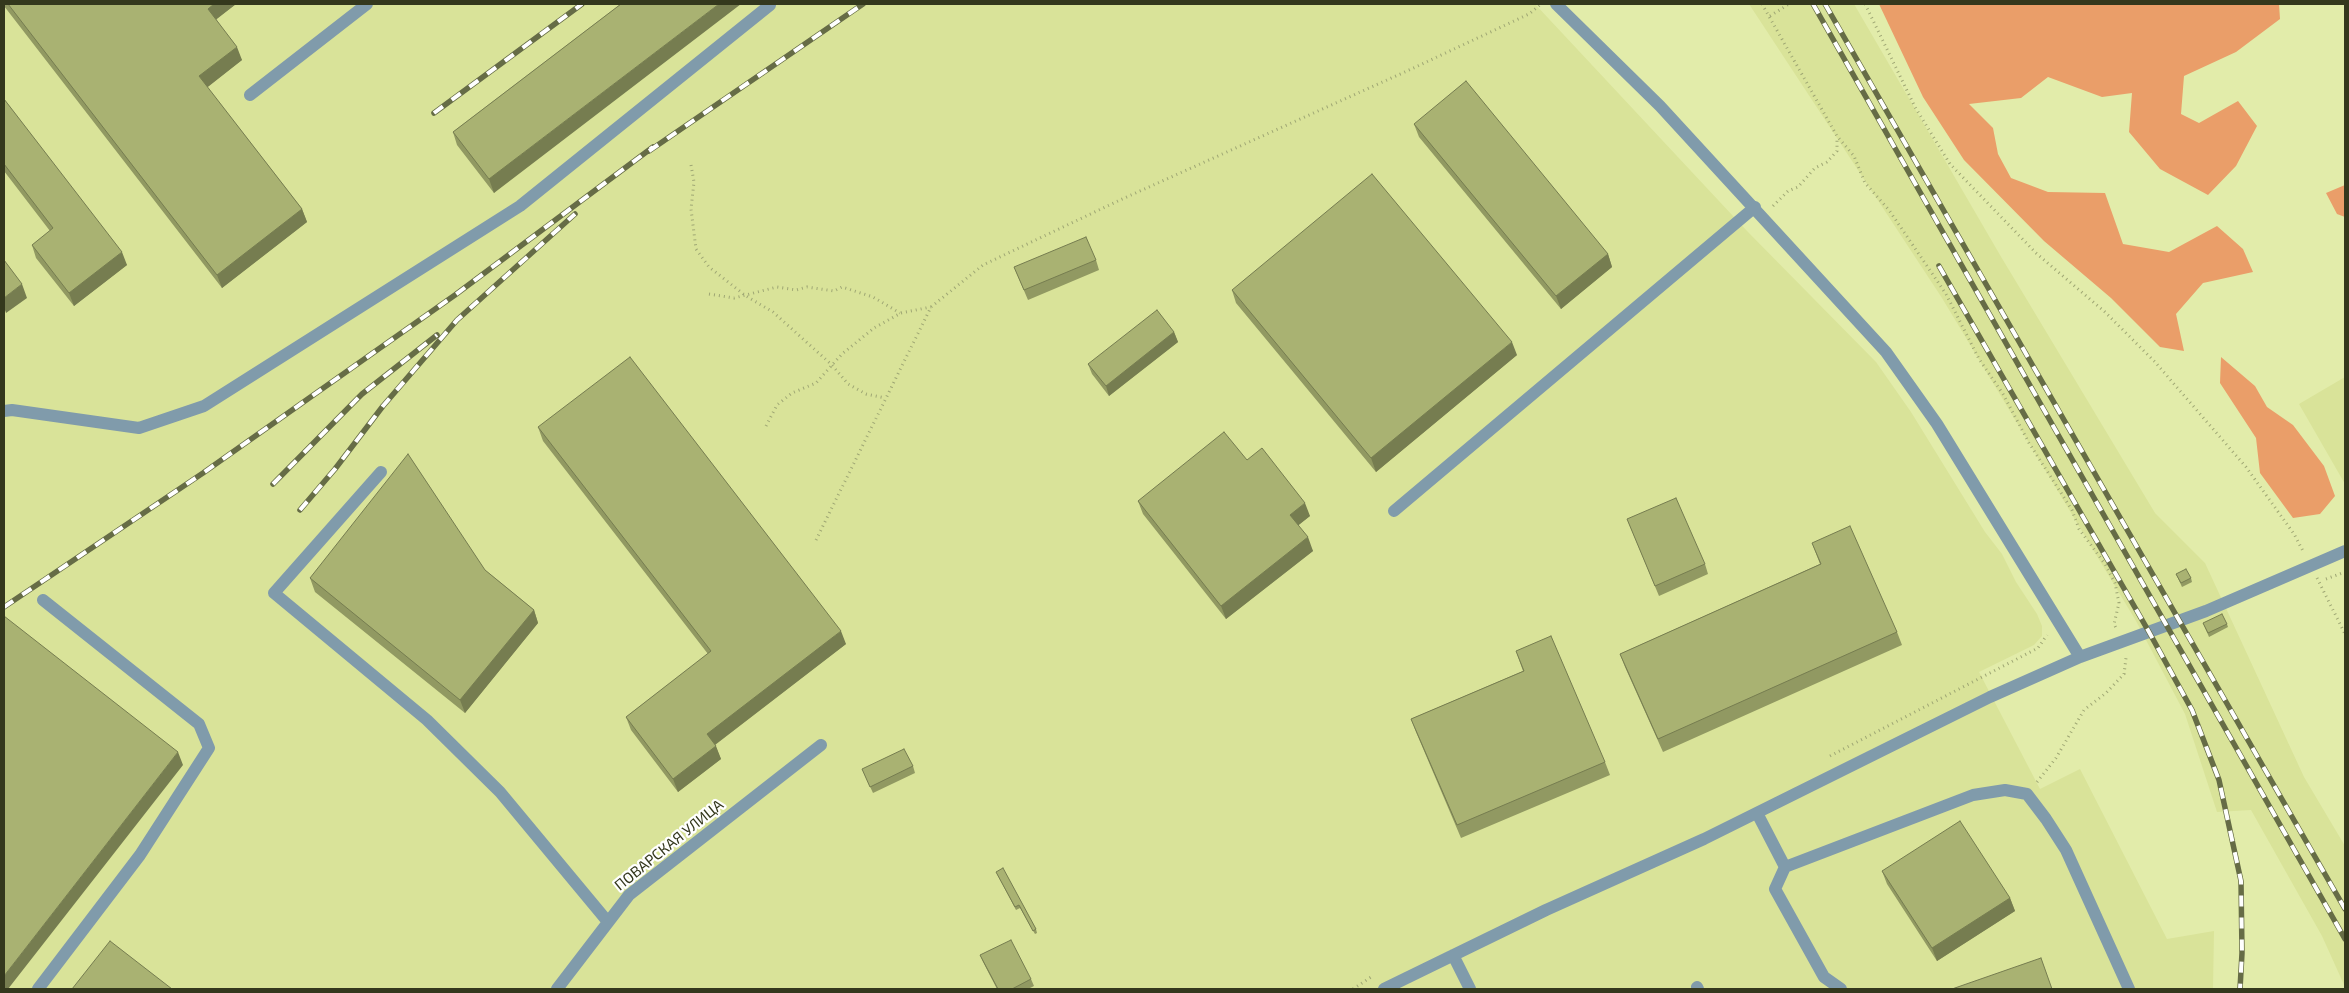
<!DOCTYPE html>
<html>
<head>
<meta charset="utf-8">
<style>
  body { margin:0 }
  #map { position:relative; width:2349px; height:993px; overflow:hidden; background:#e2ecaa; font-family:"Exo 2",sans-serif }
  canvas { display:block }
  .frame { position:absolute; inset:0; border:5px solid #34381d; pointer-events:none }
</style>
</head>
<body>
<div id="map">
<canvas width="2349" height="993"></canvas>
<div class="frame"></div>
</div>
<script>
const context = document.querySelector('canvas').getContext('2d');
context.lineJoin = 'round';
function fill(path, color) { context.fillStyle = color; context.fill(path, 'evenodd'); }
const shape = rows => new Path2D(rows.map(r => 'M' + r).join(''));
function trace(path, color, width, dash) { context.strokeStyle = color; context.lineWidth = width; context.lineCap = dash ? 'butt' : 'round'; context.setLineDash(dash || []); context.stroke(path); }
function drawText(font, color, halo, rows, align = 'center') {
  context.font = font + ' "Exo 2",sans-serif'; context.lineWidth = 4.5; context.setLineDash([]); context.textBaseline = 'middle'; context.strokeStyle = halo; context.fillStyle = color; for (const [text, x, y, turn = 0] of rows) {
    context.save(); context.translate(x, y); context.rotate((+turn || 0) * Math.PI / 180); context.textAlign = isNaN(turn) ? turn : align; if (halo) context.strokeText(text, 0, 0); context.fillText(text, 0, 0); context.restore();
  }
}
fill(shape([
  [4,4,1535,4,1747,231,1876,362,1911,412,1985,532,2002,554,2016,582,2037,614,2042,626,2042,636,2034,645,1979,672,2040,789,2080,769,2167,939,2214,931,2213,989,4,989],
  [1749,4,1854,4,2000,255,2155,513,2205,563,2304,777,2345,846,2345,987,2322,936,2251,810,2217,812,2185,714,2136,621,1942,298],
  [2345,377,2345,484,2299,404]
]), '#d9e399');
fill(shape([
  [1879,4,2279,4,2280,19,2236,52,2184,76,2181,114,2199,123,2238,101,2257,126,2236,166,2208,195,2160,169,2129,132,2132,93,2102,97,2048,77,2021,98,1969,104,1993,128,1998,154,2011,178,2048,192,2105,193,2123,244,2169,252,2217,226,2243,249,2253,272,2203,283,2176,314,2184,351,2160,347,2111,298,2044,241,1964,160,1923,97],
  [2345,185,2345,217,2337,214,2326,193],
  [2221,357,2255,386,2267,407,2293,425,2324,466,2335,496,2320,514,2293,518,2260,473,2256,438,2220,383]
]), '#ea9e69');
trace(shape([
  [1762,4,1837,136,1854,156,1865,183,1889,210,1946,294,1979,359,2003,394,2029,443,2072,510,2079,529,2105,564,2115,583,2119,603,2114,624,2116,628],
  [1865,4,1915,107,1950,164,2036,253,2105,312,2155,362,2246,467,2294,534,2304,553],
  [1770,16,1789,4],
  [691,165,694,182,691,209,696,249,709,267,746,296,773,312,832,365,848,384,866,394,885,398],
  [1773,206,1788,191,1798,187,1815,168,1827,162,1837,151,1837,137],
  [709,294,734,298,777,287,796,290,807,287,834,291,842,287,873,297,900,313],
  [766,426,777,405,792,393,816,383,842,354,874,328,901,313,931,307],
  [816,540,931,307,983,265,1120,200,1407,71,1529,14,1540,5],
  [2317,578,2345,634],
  [2326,579,2345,572],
  [1830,756,2038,648,2047,635],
  [2037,782,2056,758,2084,710,2106,693,2124,674,2126,658],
  [1353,989,1371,977]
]), '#9fa774', 3, [1, 4]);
trace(shape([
  [1556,4,1660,106,1886,352,1937,424,2080,657],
  [250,95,367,4],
  [4,411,12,410,139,428,204,406,520,206,770,5],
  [381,472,274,593,427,720,500,792,608,922],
  [1394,511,1755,207],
  [1757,813,1785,867,1973,795,2005,790,2027,794,2046,819,2066,850,2129,989],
  [1785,867,1775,889,1824,977,1841,989],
  [1453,955,1470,989],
  [1697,987,1698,989],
  [38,989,140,855,209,748,199,724,43,600],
  [557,989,629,895,821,745],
  [1384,989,1546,910,1704,839,1990,697,2080,657,2206,611,2345,551]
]), '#809bab', 12);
const rail = shape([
  [1813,4,2345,939],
  [1825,4,2345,909],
  [434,113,582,4],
  [649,151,863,4],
  [1939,266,2149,632,2192,710,2219,780,2241,881,2242,953,2240,989],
  [273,484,362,394,437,335],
  [300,510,335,469,383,406,457,320,575,214],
  [4,607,203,473,455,295,653,147]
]);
trace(rail, '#666c46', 5.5);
trace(rail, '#fff', 4, [11]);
fill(shape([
  [4,4,236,4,216,19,242,60,207,87,302,209,307,222,222,288,4,6],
  [621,4,494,193,457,145,453,132],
  [4,99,127,265,74,306,36,258,32,245,50,231,4,171],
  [1414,124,1608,254,1612,267,1561,309,1419,137],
  [1096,260,1099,270,1028,300,1014,267],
  [1232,290,1517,355,1376,472,1236,303],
  [1174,332,1178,342,1109,396,1092,374,1088,364],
  [538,427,846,644,715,745,721,759,678,792,631,730,626,717,708,654,543,441],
  [1247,460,1310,516,1298,525,1313,551,1226,619,1143,514,1138,501],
  [1627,519,1705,564,1708,574,1659,596],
  [1812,543,1897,632,1902,645,1663,752,1625,667,1620,654,1820,564],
  [485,570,534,610,538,623,465,713,315,592,310,578],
  [2176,574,2191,578,2192,582,2182,587],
  [2203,623,2227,624,2228,627,2209,637],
  [1516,651,1605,762,1610,775,1461,838,1416,732,1411,719,1523,671],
  [913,766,915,773,873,793,862,769],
  [1882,871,2010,898,2015,911,1937,961,1887,884],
  [996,872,1036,929,1037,933,1035,934,1020,908,1016,910],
  [980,955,1031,979,1034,986,1028,989,997,989,983,962]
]), '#919962');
fill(shape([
  [214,4,236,4,213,22,208,9],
  [719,4,741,4,494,193,489,179],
  [237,47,242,60,204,90,199,76],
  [302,209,307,222,222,288,217,275],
  [122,252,127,265,74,306,69,293],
  [1608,254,1612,267,1561,309,1556,296],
  [22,284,27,298,6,313,4,307,4,298],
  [1174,332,1178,342,1109,396,1106,386],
  [1512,342,1517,355,1376,472,1371,458],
  [1305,503,1310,516,1295,528,1290,515],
  [1308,537,1313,551,1226,619,1221,606],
  [534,610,538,623,465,713,460,700],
  [841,631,846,644,712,747,707,734],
  [716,746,721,759,678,792,673,779],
  [178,752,183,765,8,989,4,989,4,976],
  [2010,898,2015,911,1937,961,1932,948]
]), '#767d50');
const building = shape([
  [8,4,214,4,208,9,237,47,199,76,302,209,217,275,8,4],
  [621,4,719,4,489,179,453,132,621,4],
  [1466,81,1608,254,1556,296,1414,124,1466,81],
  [4,99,122,252,69,293,32,245,53,228,4,164,4,99],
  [1372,174,1512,342,1371,458,1232,290,1372,174],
  [1086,237,1096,260,1024,290,1014,267,1086,237],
  [4,260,22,284,4,298,4,260],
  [1157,310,1174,332,1106,386,1088,364,1157,310],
  [630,357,841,631,707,734,716,746,673,779,626,717,711,651,538,427,630,357],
  [1224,432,1247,460,1262,448,1305,503,1290,515,1308,537,1221,606,1138,501,1224,432],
  [408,454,485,570,534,610,460,700,310,578,408,454],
  [1676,498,1705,564,1655,586,1627,519,1676,498],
  [1850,526,1897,632,1658,739,1620,654,1821,564,1812,543,1850,526],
  [2186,569,2191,578,2181,583,2176,574,2186,569],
  [2222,614,2227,624,2208,633,2203,623,2222,614],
  [4,616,178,752,4,976,4,616],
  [1551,636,1605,762,1457,825,1411,719,1524,671,1516,651,1551,636],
  [904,749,913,766,870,787,862,769,904,749],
  [1960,821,2010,898,1932,948,1882,871,1960,821],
  [1003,868,1036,929,1033,931,1019,905,1015,907,996,872,1003,868],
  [1011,940,1031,979,1012,989,998,989,980,955,1011,940],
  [110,941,172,989,72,989,110,941],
  [2041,958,2052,989,1952,989,2041,958]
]);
fill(building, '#a9b272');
trace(building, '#767d50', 1);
drawText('15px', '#34381d', '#fff', [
  ["ПОВАРСКАЯ УЛИЦА",669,845,-39]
]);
</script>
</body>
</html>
